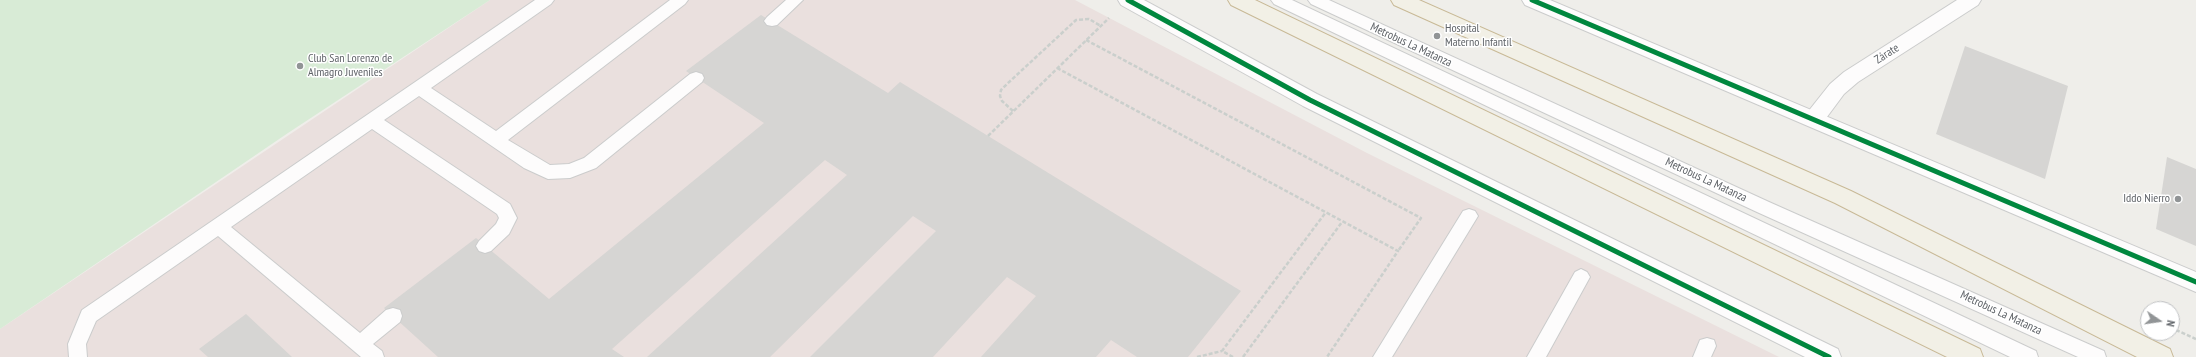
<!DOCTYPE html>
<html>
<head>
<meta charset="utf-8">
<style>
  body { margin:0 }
  #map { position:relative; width:2196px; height:357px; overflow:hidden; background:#efeeea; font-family:"PT Sans Narrow",sans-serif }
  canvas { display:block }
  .north { position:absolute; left:2140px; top:301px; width:40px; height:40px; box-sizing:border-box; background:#fff; border:1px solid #bfc1c3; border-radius:50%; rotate:103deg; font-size:11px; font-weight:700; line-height:16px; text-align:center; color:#5f6368 }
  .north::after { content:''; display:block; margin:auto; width:14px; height:18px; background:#919496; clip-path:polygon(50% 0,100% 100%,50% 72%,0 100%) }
</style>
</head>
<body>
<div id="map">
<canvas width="2196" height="357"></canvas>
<div class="north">N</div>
</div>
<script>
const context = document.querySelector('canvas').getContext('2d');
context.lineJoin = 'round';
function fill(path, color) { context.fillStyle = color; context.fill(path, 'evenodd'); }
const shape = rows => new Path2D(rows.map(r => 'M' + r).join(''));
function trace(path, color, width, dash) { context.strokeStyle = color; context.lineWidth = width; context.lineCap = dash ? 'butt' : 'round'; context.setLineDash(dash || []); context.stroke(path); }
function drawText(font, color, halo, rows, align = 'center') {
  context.font = font + ' "PT Sans Narrow",sans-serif'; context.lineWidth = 3; context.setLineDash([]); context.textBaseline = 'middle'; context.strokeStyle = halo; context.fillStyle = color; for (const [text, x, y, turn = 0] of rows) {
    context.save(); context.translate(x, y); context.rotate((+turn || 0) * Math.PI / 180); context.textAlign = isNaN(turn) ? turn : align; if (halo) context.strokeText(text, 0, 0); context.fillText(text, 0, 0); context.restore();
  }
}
fill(shape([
  [490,0,1075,0,1367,153,1779,357,0,357,0,329]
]), '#eae0de');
fill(shape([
  [0,0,490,0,288,133,0,329]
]), '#d8ebd6');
fill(shape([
  [761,15,888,93,900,82,1241,291,1188,357,1137,357,1111,340,1096,357,981,357,1036,296,1007,277,933,357,810,357,936,231,913,216,770,357,647,357,847,175,825,160,612,349,624,357,438,357,384,308,476,238,549,299,764,123,686,71],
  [1965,46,2068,86,2045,179,1936,134],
  [2167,157,2196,169,2196,246,2156,229],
  [246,314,292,357,208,357,199,349]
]), '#d6d5d3');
const service = shape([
  [535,0,554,0,551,4,431,88,496,131,670,0,688,0,685,4,508,140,550,165,569,164,584,158,690,74,696,72,702,74,704,78,702,82,596,168,570,178,548,179,524,168,419,96,384,120,510,204,517,218,509,234,491,251,485,253,479,251,476,246,479,241,496,224,499,218,497,214,372,129,231,227,360,333,386,310,393,308,400,310,402,316,400,322,373,344,382,351,384,357,361,357,218,236,96,321,86,344,87,357,69,357,68,344,82,310,535,0],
  [786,0,803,0,777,25,772,26,767,25,764,21,767,17,786,0],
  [1271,0,1292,0,2036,351,2038,357,2010,357,1274,4,1271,0],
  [1308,0,1329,0,1769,202,2104,351,2106,357,2078,357,1757,212,1311,4,1308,0],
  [1469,209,1475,211,1478,216,1475,221,1392,357,1373,357,1463,211,1469,209],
  [1581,269,1587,272,1590,277,1546,357,1527,357,1575,272,1581,269],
  [1707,338,1714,340,1716,346,1711,357,1693,357,1700,340,1707,338]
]);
const minor = shape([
  [1957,0,1981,0,1978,5,1858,82,1844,94,1821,125,1814,127,1807,125,1803,119,1807,113,1830,84,1844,72,1957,0]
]);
const tertiary = shape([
  [1118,0,1144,0,1317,94,1838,349,1841,357,1805,357,1303,106,1121,5,1118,0],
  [1522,0,1550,0,2196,272,2196,292,1525,5,1522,0]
]);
const trunk = shape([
  [1228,0,1255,0,1980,349,1983,357,1947,357,1231,5,1228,0],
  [1391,0,1419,0,1851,191,2170,349,2173,357,2137,357,1835,203,1394,5,1391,0]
]);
trace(service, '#cbcccc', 2);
trace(minor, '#cbcccc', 2);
trace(tertiary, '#cbcccc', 2);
trace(trunk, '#c8b996', 2);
trace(shape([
  [1086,40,1421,218,1398,251],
  [1057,68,1398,251,1327,357],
  [1013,111,1002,101,1000,96,1001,90,1007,84,1076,20,1089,19,1101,26],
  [988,136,1109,18],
  [2176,330,2196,339],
  [1197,357,1222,351],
  [1233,357,1222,351,1326,212],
  [1243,357,1342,222]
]), '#cacfcc', 2.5, [4, 2]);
fill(service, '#fdfcfc');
fill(minor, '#fdfcfc');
fill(tertiary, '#fdfcfc');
fill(trunk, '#f2f0e6');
trace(shape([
  [1128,0,1310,100,1829,357],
  [1532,0,2196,282]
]), '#00873e', 5);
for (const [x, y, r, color] of [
  [1437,36,4,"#919496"],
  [300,66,4,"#919496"],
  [2178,199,4,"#919496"]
]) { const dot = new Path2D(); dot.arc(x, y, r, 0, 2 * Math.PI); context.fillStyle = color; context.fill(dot); trace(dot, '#fff', 1.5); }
drawText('12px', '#5f6368', '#fff', [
  ["Hospital",1445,29],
  ["Materno Infantil",1445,43],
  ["Club San Lorenzo de",308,59],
  ["Almagro Juveniles",308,73],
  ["Iddo Nierro",2170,199,"right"]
], 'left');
drawText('12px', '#5f6368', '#fff', [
  ["Metrobus La Matanza",1411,45,25],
  ["Zárate",1887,54,-33],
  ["Metrobus La Matanza",1706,180,25],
  ["Metrobus La Matanza",2001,313,25]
]);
</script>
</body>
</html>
